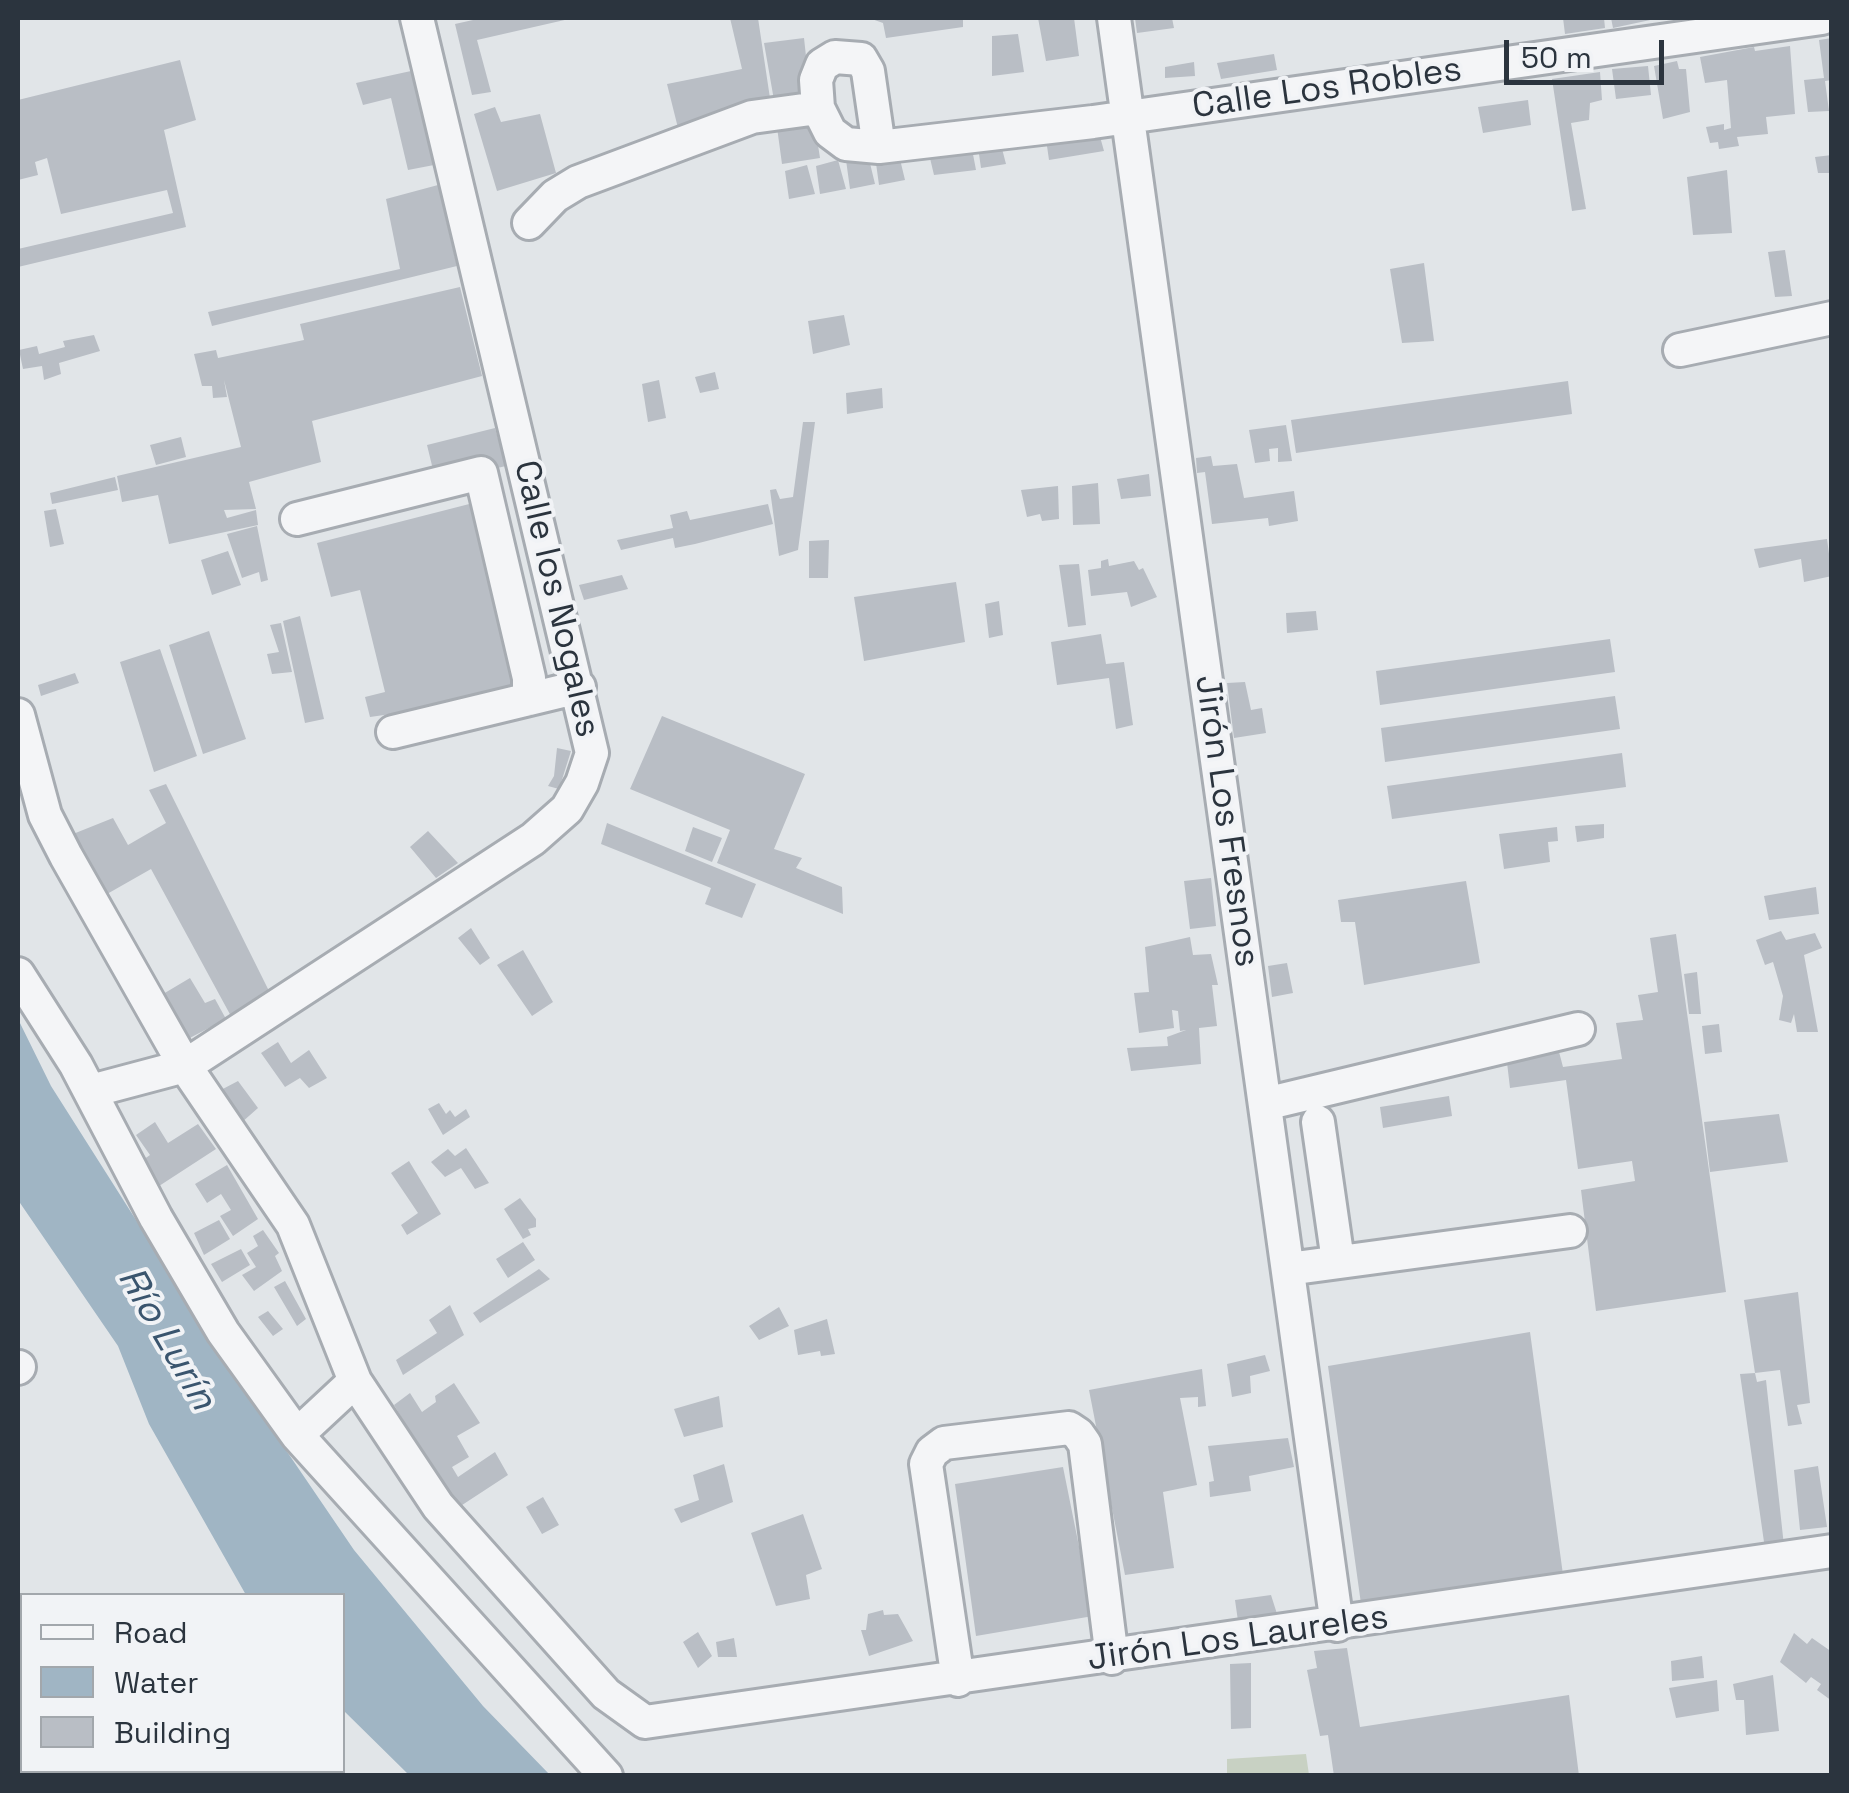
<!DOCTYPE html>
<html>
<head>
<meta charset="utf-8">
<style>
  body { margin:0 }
  #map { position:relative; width:1849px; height:1793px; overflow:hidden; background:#e1e5e8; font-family:"Space Grotesk",sans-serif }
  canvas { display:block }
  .frame { position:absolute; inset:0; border:20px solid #2b343e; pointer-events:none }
  .legend { position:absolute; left:20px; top:1593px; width:325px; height:180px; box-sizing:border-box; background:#f1f3f6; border:2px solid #a2a7ac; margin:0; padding:12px 18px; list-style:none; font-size:30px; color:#2b343e }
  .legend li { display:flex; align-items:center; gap:20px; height:50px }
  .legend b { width:50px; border:2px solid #a2a7ac }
  .scale { position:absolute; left:1504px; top:40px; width:160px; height:45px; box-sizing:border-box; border:5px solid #2b343e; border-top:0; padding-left:12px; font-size:30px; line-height:35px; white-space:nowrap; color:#2b343e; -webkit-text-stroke:8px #f1f3f6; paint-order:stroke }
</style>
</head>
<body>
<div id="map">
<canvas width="1849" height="1793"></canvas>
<div class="frame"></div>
<ul class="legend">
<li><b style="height:12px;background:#f4f5f7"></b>Road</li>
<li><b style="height:28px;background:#a0b5c4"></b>Water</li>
<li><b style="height:28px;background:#b9bec5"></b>Building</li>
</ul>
<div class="scale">50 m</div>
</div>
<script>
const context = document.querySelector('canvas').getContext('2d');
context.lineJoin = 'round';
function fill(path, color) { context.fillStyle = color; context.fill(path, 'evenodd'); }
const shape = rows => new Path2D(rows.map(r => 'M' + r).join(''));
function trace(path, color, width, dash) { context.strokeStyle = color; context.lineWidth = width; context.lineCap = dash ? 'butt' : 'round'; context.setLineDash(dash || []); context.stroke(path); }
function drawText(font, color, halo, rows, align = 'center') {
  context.font = font + ' "Space Grotesk",sans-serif'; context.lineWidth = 8; context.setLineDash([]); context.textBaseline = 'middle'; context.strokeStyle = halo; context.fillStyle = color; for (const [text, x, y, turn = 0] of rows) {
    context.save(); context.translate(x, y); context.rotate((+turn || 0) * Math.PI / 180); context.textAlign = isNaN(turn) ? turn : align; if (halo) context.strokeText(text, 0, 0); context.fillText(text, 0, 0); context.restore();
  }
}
fill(shape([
  [1306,1754,1309,1775,1227,1775,1227,1759]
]), '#c8d1c3');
fill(shape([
  [18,1019,51,1086,228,1365,354,1550,483,1706,550,1775,409,1775,343,1710,342,1596,246,1595,149,1424,118,1346,18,1200]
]), '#a0b5c4');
fill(shape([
  [482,18,568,18,569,19,477,40,491,92,472,95,455,24],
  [730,18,758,18,771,105,678,128,667,84,742,69],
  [869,18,963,18,963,27,886,38,883,23],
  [1038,18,1074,18,1079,56,1046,61],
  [1135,18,1172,18,1174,28,1137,33],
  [1563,18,1604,18,1605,28,1565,34],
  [1611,18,1654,18,1655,19,1613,28],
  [1018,34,1024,72,992,76,992,36],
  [804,38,811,102,775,106,764,43],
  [1832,38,1832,80,1825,81,1829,111,1808,112,1804,80,1824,78,1819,40],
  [1790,46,1795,114,1766,117,1768,134,1737,137,1739,146,1719,149,1718,142,1710,143,1706,127,1724,124,1724,130,1731,128,1727,80,1705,83,1700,57,1754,47,1755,51],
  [1274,54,1277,70,1221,79,1217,63],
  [180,60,196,120,164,130,186,227,18,267,18,249,173,213,167,190,61,214,47,158,35,162,38,175,18,180,18,100],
  [1677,61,1679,69,1686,69,1690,112,1663,119,1654,66],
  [1194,62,1195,76,1165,78,1165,67],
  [1648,66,1651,95,1616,99,1612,69],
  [411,71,434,165,408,170,391,98,363,105,356,83],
  [1600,72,1602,100,1590,103,1589,120,1571,123,1586,209,1572,211,1552,79],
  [1528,100,1531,125,1483,133,1478,107],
  [495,107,501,122,540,114,556,173,497,191,474,114],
  [813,113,820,158,782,164,776,120],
  [1099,133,1104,151,1049,160,1046,139],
  [1000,141,1006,164,981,168,978,147],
  [972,149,976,170,934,175,929,154],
  [898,151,905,180,879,185,875,156],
  [868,155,875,184,850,189,846,160],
  [1832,155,1832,173,1818,173,1815,157],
  [838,160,846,189,820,194,816,166],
  [807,165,815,194,789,199,785,171],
  [1727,170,1732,233,1693,235,1687,177],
  [438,185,457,266,212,326,208,312,400,269,386,199],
  [1785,250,1792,296,1775,297,1768,252],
  [1424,263,1434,341,1402,343,1390,269],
  [460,287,482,376,312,421,321,462,249,482,256,509,224,510,227,518,256,510,258,525,169,544,158,495,122,502,117,476,241,447,224,380,227,397,213,398,212,386,202,386,194,354,216,350,218,358,304,340,300,324],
  [844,315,850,345,813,354,808,321],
  [94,335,100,351,59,363,61,374,44,380,42,366,23,369,19,350,37,346,39,354,65,347,63,341],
  [715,372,719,389,700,393,695,377],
  [659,380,666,418,648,422,642,384],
  [1568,381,1572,414,1296,453,1291,420],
  [882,388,883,408,847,414,846,393],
  [803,422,815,422,798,550,779,556,770,490,776,489,780,499,793,497],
  [1286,425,1292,461,1278,462,1278,448,1269,449,1270,461,1255,463,1249,430],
  [495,428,506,466,436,482,427,445],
  [181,437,186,457,156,465,150,445],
  [1211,456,1213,466,1237,464,1244,498,1294,491,1298,521,1269,526,1268,518,1212,524,1205,472,1197,473,1196,458],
  [1149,474,1151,496,1121,499,1117,479],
  [115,477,118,490,52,504,50,493],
  [1098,483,1100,524,1073,525,1072,486],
  [1058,486,1059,519,1042,521,1040,514,1027,517,1021,490],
  [481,501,526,693,394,726,391,714,370,717,365,697,385,692,360,590,331,597,317,543],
  [768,504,773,524,695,544,675,548,673,538,621,550,617,540,673,528,670,515,687,511,690,520],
  [56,509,64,544,50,547,44,511],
  [257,526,268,580,261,582,259,572,242,578,227,534],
  [1827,539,1832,576,1804,582,1801,559,1759,568,1754,549],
  [829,540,828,578,809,578,809,541],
  [228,551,241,585,212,595,201,560],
  [1108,559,1109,566,1134,561,1139,570,1143,568,1157,597,1131,607,1127,592,1091,596,1088,570,1101,568,1101,561],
  [1079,564,1086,625,1068,627,1059,565],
  [622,575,628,589,584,600,579,585],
  [956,582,965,642,864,661,854,597],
  [999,601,1003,635,989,638,985,604],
  [1316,611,1318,630,1287,633,1286,613],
  [300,616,324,719,305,723,283,621],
  [281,623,292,672,272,674,267,654,279,652,270,625],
  [209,631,246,739,203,754,169,645],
  [1101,634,1106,664,1124,662,1133,725,1116,729,1109,678,1057,685,1051,642],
  [1610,639,1615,672,1380,705,1376,671],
  [160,649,197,756,154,772,120,662],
  [75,673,79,683,41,696,38,685],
  [1245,682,1251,710,1262,708,1266,733,1234,738,1227,683],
  [1615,696,1620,729,1385,762,1381,728],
  [662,716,805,774,774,849,802,858,796,868,842,887,843,914,717,863,730,830,630,789],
  [557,748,571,751,559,789,548,786,554,776],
  [1622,753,1626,787,1392,819,1387,786],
  [166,784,270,993,232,1018,151,869,100,898,68,836,113,818,128,845,166,823,149,790],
  [607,823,756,884,742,918,705,904,711,888,601,844],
  [1604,824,1604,838,1577,842,1575,826],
  [693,827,722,838,712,862,685,851],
  [1557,827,1558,841,1548,842,1550,862,1504,869,1499,834],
  [428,831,458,863,436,878,410,847],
  [1211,878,1216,926,1190,929,1184,881],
  [1466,881,1480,963,1364,985,1355,922,1341,922,1338,900],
  [1816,887,1819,914,1769,920,1764,896],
  [471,928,490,958,480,965,458,938],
  [1781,931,1786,940,1815,933,1822,948,1804,955,1818,1032,1797,1032,1794,1014,1791,1023,1779,1020,1783,996,1773,962,1765,965,1756,940],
  [1676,934,1726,1292,1596,1311,1581,1190,1635,1181,1632,1161,1578,1169,1566,1080,1510,1088,1506,1054,1558,1048,1563,1067,1622,1059,1616,1023,1643,1020,1638,995,1658,992,1650,938],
  [1190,937,1193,955,1211,954,1218,985,1212,985,1217,1026,1199,1028,1201,1064,1131,1071,1127,1048,1168,1046,1167,1037,1186,1030,1180,1031,1178,1011,1172,1010,1174,1028,1139,1033,1134,993,1149,992,1145,947],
  [523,950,553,1002,532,1016,497,965],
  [1287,963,1293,993,1272,997,1268,966],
  [1697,972,1701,1014,1689,1014,1684,974],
  [190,978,205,1003,215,999,226,1019,184,1041,158,997],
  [1719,1024,1722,1052,1705,1054,1702,1026],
  [278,1042,291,1063,309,1050,327,1078,309,1088,300,1078,285,1087,261,1053],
  [238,1081,258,1108,241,1123,219,1091],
  [1449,1096,1452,1116,1383,1128,1380,1107],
  [439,1103,446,1114,450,1110,455,1117,466,1109,470,1117,443,1135,428,1109],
  [1779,1114,1788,1162,1710,1172,1704,1122],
  [155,1122,168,1143,198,1124,216,1149,156,1188,140,1162,150,1155,136,1135],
  [466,1148,489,1183,475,1189,461,1168,445,1177,431,1162,448,1149,455,1156],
  [409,1161,441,1214,407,1235,401,1225,418,1213,391,1173],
  [227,1165,258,1219,233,1236,220,1216,231,1210,221,1194,207,1203,195,1184],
  [520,1198,536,1219,536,1227,528,1229,531,1235,523,1239,504,1209],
  [219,1220,230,1239,204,1255,194,1233],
  [263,1230,279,1253,275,1256,282,1271,254,1291,242,1275,256,1267,247,1253,258,1246,253,1236],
  [523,1242,535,1260,508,1278,496,1259],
  [241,1249,250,1265,222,1282,211,1264],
  [539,1269,550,1279,480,1323,473,1313],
  [285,1281,306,1319,297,1326,274,1287],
  [1798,1292,1810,1403,1797,1405,1802,1424,1788,1426,1780,1370,1755,1373,1744,1300],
  [450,1305,464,1335,403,1375,396,1360,437,1333,429,1320],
  [779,1307,789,1326,759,1340,749,1326],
  [268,1311,283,1329,273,1336,258,1317],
  [827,1319,835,1354,821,1356,820,1351,798,1355,794,1330],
  [1530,1332,1564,1582,1362,1611,1328,1366],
  [1265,1355,1270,1371,1250,1376,1251,1393,1232,1397,1227,1364],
  [1202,1369,1206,1406,1198,1407,1198,1397,1180,1398,1197,1485,1163,1492,1174,1568,1125,1575,1089,1390],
  [1755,1373,1757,1382,1766,1380,1784,1546,1765,1549,1740,1374],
  [454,1383,480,1423,457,1436,469,1457,452,1467,458,1477,495,1452,508,1475,456,1509,394,1405,410,1393,422,1412,436,1402,435,1396],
  [719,1396,723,1427,684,1437,674,1409],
  [1288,1438,1294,1467,1249,1476,1251,1491,1210,1497,1209,1482,1214,1481,1208,1446],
  [724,1464,733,1502,681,1523,674,1509,699,1500,693,1475],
  [1818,1466,1827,1527,1800,1530,1794,1470],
  [1063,1467,1093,1616,976,1636,955,1484],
  [543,1497,559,1525,542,1534,526,1507],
  [803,1514,822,1569,806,1575,810,1599,776,1606,751,1533],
  [1271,1595,1278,1617,1238,1621,1235,1600],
  [883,1610,884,1615,898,1614,913,1641,869,1656,861,1630,866,1630,868,1614],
  [698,1632,712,1656,698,1668,683,1642],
  [1794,1633,1807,1644,1812,1638,1832,1652,1832,1701,1817,1690,1821,1684,1811,1677,1806,1683,1780,1662],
  [734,1638,737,1657,718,1657,716,1642],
  [1347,1648,1360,1727,1569,1695,1579,1776,1334,1776,1328,1735,1320,1736,1307,1670,1317,1668,1314,1651],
  [1702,1656,1704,1678,1672,1681,1671,1661],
  [1251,1663,1251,1728,1231,1729,1230,1664],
  [1773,1675,1779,1731,1746,1735,1744,1700,1736,1700,1733,1684],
  [1717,1680,1719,1711,1676,1718,1669,1688]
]), '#b9bec5');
const minor = shape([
  [1114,18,1337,1625],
  [818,108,830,132,846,144,879,147],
  [529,223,555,196,578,182,752,117,818,108,816,80,822,65,835,57,861,59,868,71,879,147,1093,122,1822,18],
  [1680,350,1832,318],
  [297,519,481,473,529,678,529,699],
  [18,715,45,815,66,856,185,1066,293,1225,355,1381,438,1506,606,1694,645,1722,1832,1551],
  [393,732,579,687],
  [18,974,76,1065,156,1218,223,1332,297,1435,606,1776],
  [91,1091,185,1066,533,839,567,809,582,783,592,753,417,18],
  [1265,1104,1578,1029],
  [1318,1122,1338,1261],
  [1288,1269,1570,1231],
  [18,1368,19,1367],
  [297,1435,355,1381],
  [958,1680,926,1464,932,1452,944,1443,1069,1428,1078,1434,1085,1444,1112,1658],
  [18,1685,22,1698],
  [208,1770,210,1776],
  [50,1773,60,1770]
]);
trace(minor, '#a7acb2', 38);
trace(minor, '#f4f5f7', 32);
drawText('35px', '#2b343e', '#f1f3f6', [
  ["Calle Los Robles",1327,89,-8],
  ["Calle los Nogales",556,599,77],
  ["Jirón Los Fresnos",1226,821,82],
  ["Jirón Los Laureles",1238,1639,-8]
]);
drawText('italic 38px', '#3a556e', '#f1f3f6', [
  ["Río Lurín",166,1339,60]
]);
</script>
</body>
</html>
